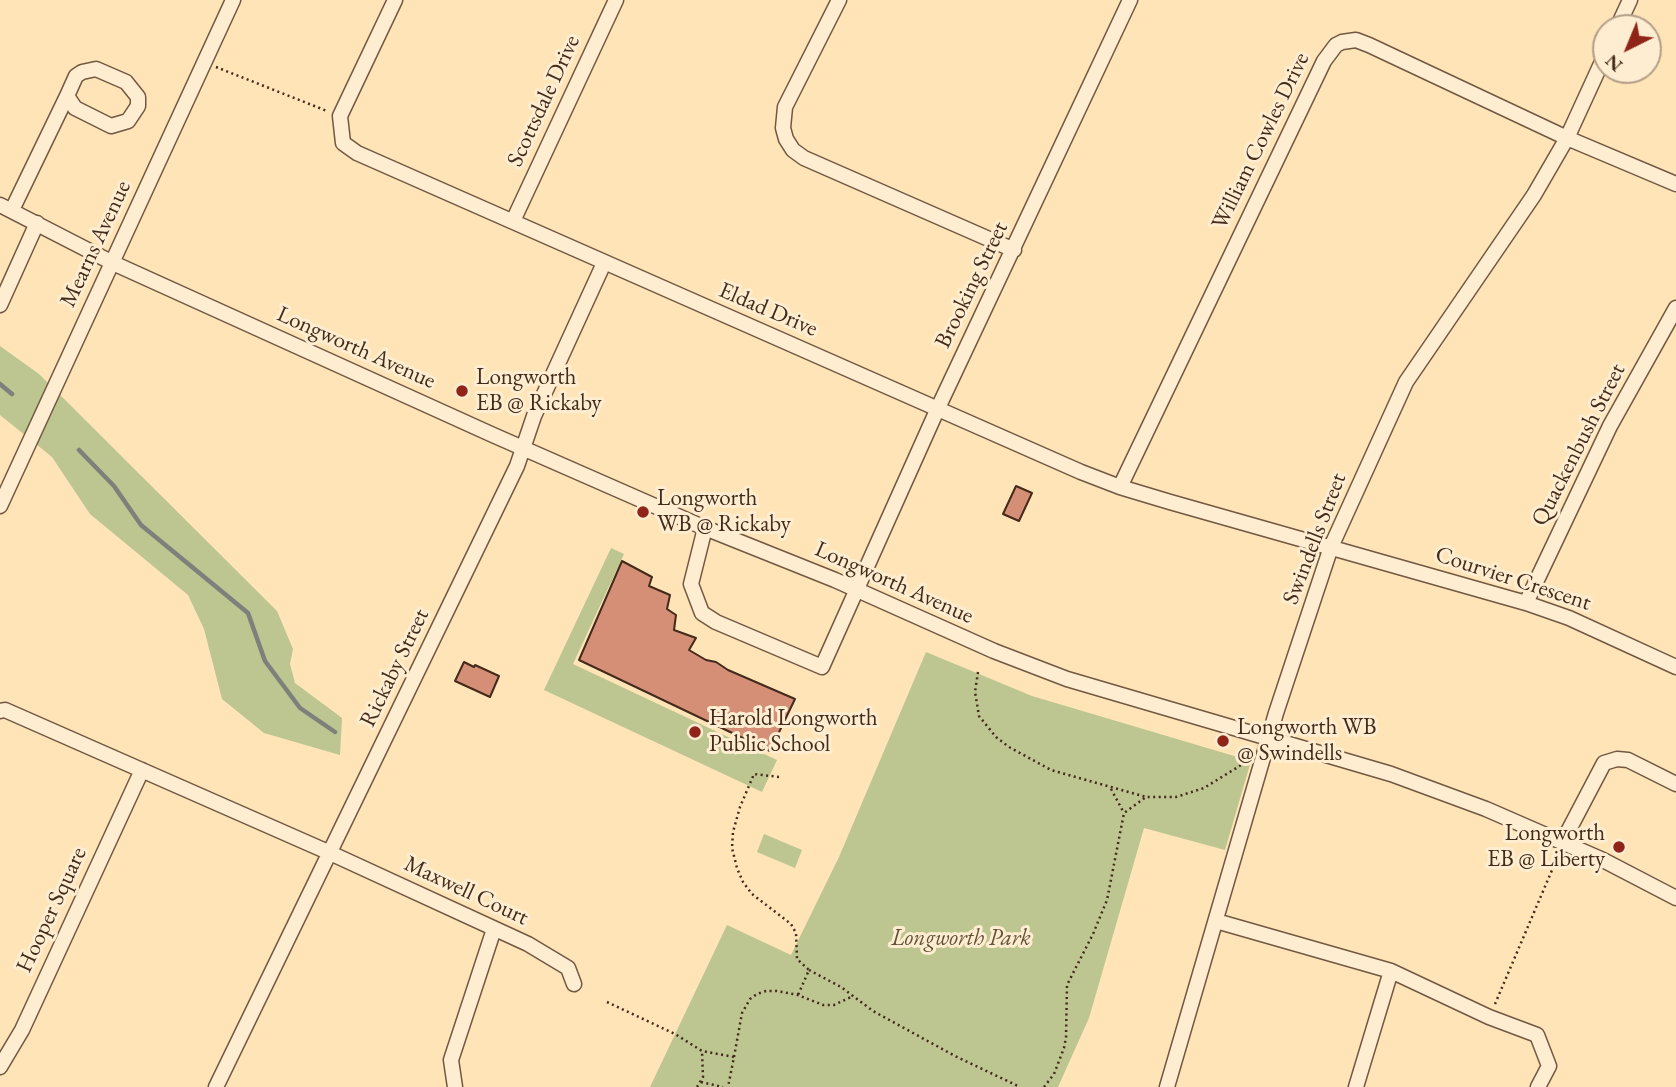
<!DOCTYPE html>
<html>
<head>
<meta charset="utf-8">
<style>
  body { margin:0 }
  #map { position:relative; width:1676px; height:1087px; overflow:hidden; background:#fee4b7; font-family:"EB Garamond",serif }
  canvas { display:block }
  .north { position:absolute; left:1592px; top:14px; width:70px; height:70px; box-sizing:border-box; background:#feedd0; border:2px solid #b39f88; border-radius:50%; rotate:223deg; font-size:19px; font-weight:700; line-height:28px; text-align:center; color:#432a1b }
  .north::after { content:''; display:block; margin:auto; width:24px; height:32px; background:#8f2418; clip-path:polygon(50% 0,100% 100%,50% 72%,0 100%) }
</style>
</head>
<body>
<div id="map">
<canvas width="1676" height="1087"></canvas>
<div class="north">N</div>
</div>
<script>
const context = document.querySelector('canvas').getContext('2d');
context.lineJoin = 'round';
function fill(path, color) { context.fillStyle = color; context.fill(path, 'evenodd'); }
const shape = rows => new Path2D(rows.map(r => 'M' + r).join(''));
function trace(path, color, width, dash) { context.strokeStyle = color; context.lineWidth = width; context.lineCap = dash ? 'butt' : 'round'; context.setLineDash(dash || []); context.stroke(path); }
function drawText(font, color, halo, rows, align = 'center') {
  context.font = font + ' "EB Garamond",serif'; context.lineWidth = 6; context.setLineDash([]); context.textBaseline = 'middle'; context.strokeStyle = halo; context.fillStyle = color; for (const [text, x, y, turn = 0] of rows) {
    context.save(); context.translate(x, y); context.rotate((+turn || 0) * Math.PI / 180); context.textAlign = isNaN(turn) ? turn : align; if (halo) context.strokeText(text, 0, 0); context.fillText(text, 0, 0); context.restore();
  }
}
fill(shape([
  [0,346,39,374,277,611,293,649,290,664,295,683,342,718,340,755,264,733,222,699,204,629,188,595,90,514,52,457,0,415],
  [611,548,624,554,573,664,777,760,762,792,544,690],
  [926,652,1032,696,1251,761,1225,850,1144,828,1089,1018,1058,1087,650,1087,727,925,791,955,839,857],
  [764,834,802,850,795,868,757,852]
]), '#bdc590');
trace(shape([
  [0,384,12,394],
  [79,450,114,486,141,525,248,613,265,661,300,708,335,732]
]), '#7e817b', 4.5);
const building = shape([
  [1016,486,1032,493,1019,521,1003,514,1016,486],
  [622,561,652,577,649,586,670,595,667,609,676,615,674,630,696,638,689,650,706,660,716,662,728,670,795,699,770,751,579,660,622,561],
  [464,662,474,667,475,665,499,676,490,697,455,681,464,662]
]);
fill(building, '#d58f77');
trace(building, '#432a1b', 2);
const minor = shape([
  [395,0,340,116,343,143,357,153,1081,472,1120,487,1170,502,1526,603,1569,618,1676,667],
  [839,0,785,107,783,128,786,139,793,150,804,158,1014,250],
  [1617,28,1630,0],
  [0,205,113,263,493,435,705,528,835,580,994,651,1067,679,1391,774,1486,809,1603,860,1676,898],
  [12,210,67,96,75,108,111,126,128,121,138,106,138,97,126,82,96,69,82,72,76,76,67,96],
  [513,221,616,0],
  [0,305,37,223],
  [1120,487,1324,61,1336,45,1342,42,1356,40,1369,45,1567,138,1676,184],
  [0,506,233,0],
  [705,528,691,584,702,613,716,622,822,667,938,408,1130,0],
  [1526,603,1610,426,1676,308],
  [0,711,5,710,328,852,528,944,568,968,574,984],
  [1562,843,1604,763,1617,759,1628,760,1676,784],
  [1216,921,1391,971,1489,1017,1537,1035,1549,1066,1538,1087],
  [0,1067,22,1030,142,770],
  [216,1087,517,466,534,416,604,263],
  [455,1087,451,1060,494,929],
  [1167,1087,1276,713,1331,547,1406,382,1534,195,1567,138,1606,53],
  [1356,1087,1391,971]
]);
trace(minor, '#725842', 17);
trace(shape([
  [216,67,327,111],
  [978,672,975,692,979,716,996,737,1009,747,1051,770,1146,797],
  [779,777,754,774,740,807,733,832,732,848,737,868,743,882,752,894,791,924,796,933,797,959,809,970,798,995],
  [1111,789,1124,813],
  [809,970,841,987,873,1011,955,1056,1020,1087],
  [607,1002,675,1034,702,1051,734,1057,728,1087],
  [1495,1004,1558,856],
  [734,1057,742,1013,750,999,757,994,766,991,777,991,798,995,823,1005,834,1005,851,997],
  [701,1082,723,1087],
  [697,1087,703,1077,702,1051],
  [1044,1087,1054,1074,1064,1048,1066,1037,1067,985,1093,934,1107,900,1124,813,1146,797,1176,797,1204,788,1246,762]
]), '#432a1b', 2.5, [2, 3.5]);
trace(minor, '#feedd0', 14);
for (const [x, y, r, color] of [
  [462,391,7,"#8f2418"],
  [643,512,7,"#8f2418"],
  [695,732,7,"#8f2418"],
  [1223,741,7,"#8f2418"],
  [1619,847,7,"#8f2418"]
]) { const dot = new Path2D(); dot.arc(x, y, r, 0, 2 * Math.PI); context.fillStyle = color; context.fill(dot); trace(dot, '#feedd0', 2.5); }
drawText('23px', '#432a1b', '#feedd0', [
  ["Scottsdale Drive",544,101,-65],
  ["William Cowles Drive",1261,141,-64],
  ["Mearns Avenue",96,244,-65],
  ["Brooking Street",972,285,-64],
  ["Eldad Drive",768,310,23],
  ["Longworth Avenue",356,348,24],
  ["Quackenbush Street",1579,445,-63],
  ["Swindells Street",1315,539,-69],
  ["Courvier Crescent",1513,579,18],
  ["Longworth Avenue",894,583,24],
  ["Rickaby Street",395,668,-64],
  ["Maxwell Court",466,891,25],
  ["Hooper Square",52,910,-65]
]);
drawText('23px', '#432a1b', '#feedd0', [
  ["Longworth",476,378],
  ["EB @ Rickaby",476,404],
  ["Longworth",657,499],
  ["WB @ Rickaby",657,525],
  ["Harold Longworth",709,719],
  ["Public School",709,745],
  ["Longworth WB",1237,728],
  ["@ Swindells",1237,754],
  ["Longworth",1605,834,"right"],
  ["EB @ Liberty",1605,860,"right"]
], 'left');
drawText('italic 23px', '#625138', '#feedd0', [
  ["Longworth Park",961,939]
]);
</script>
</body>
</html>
